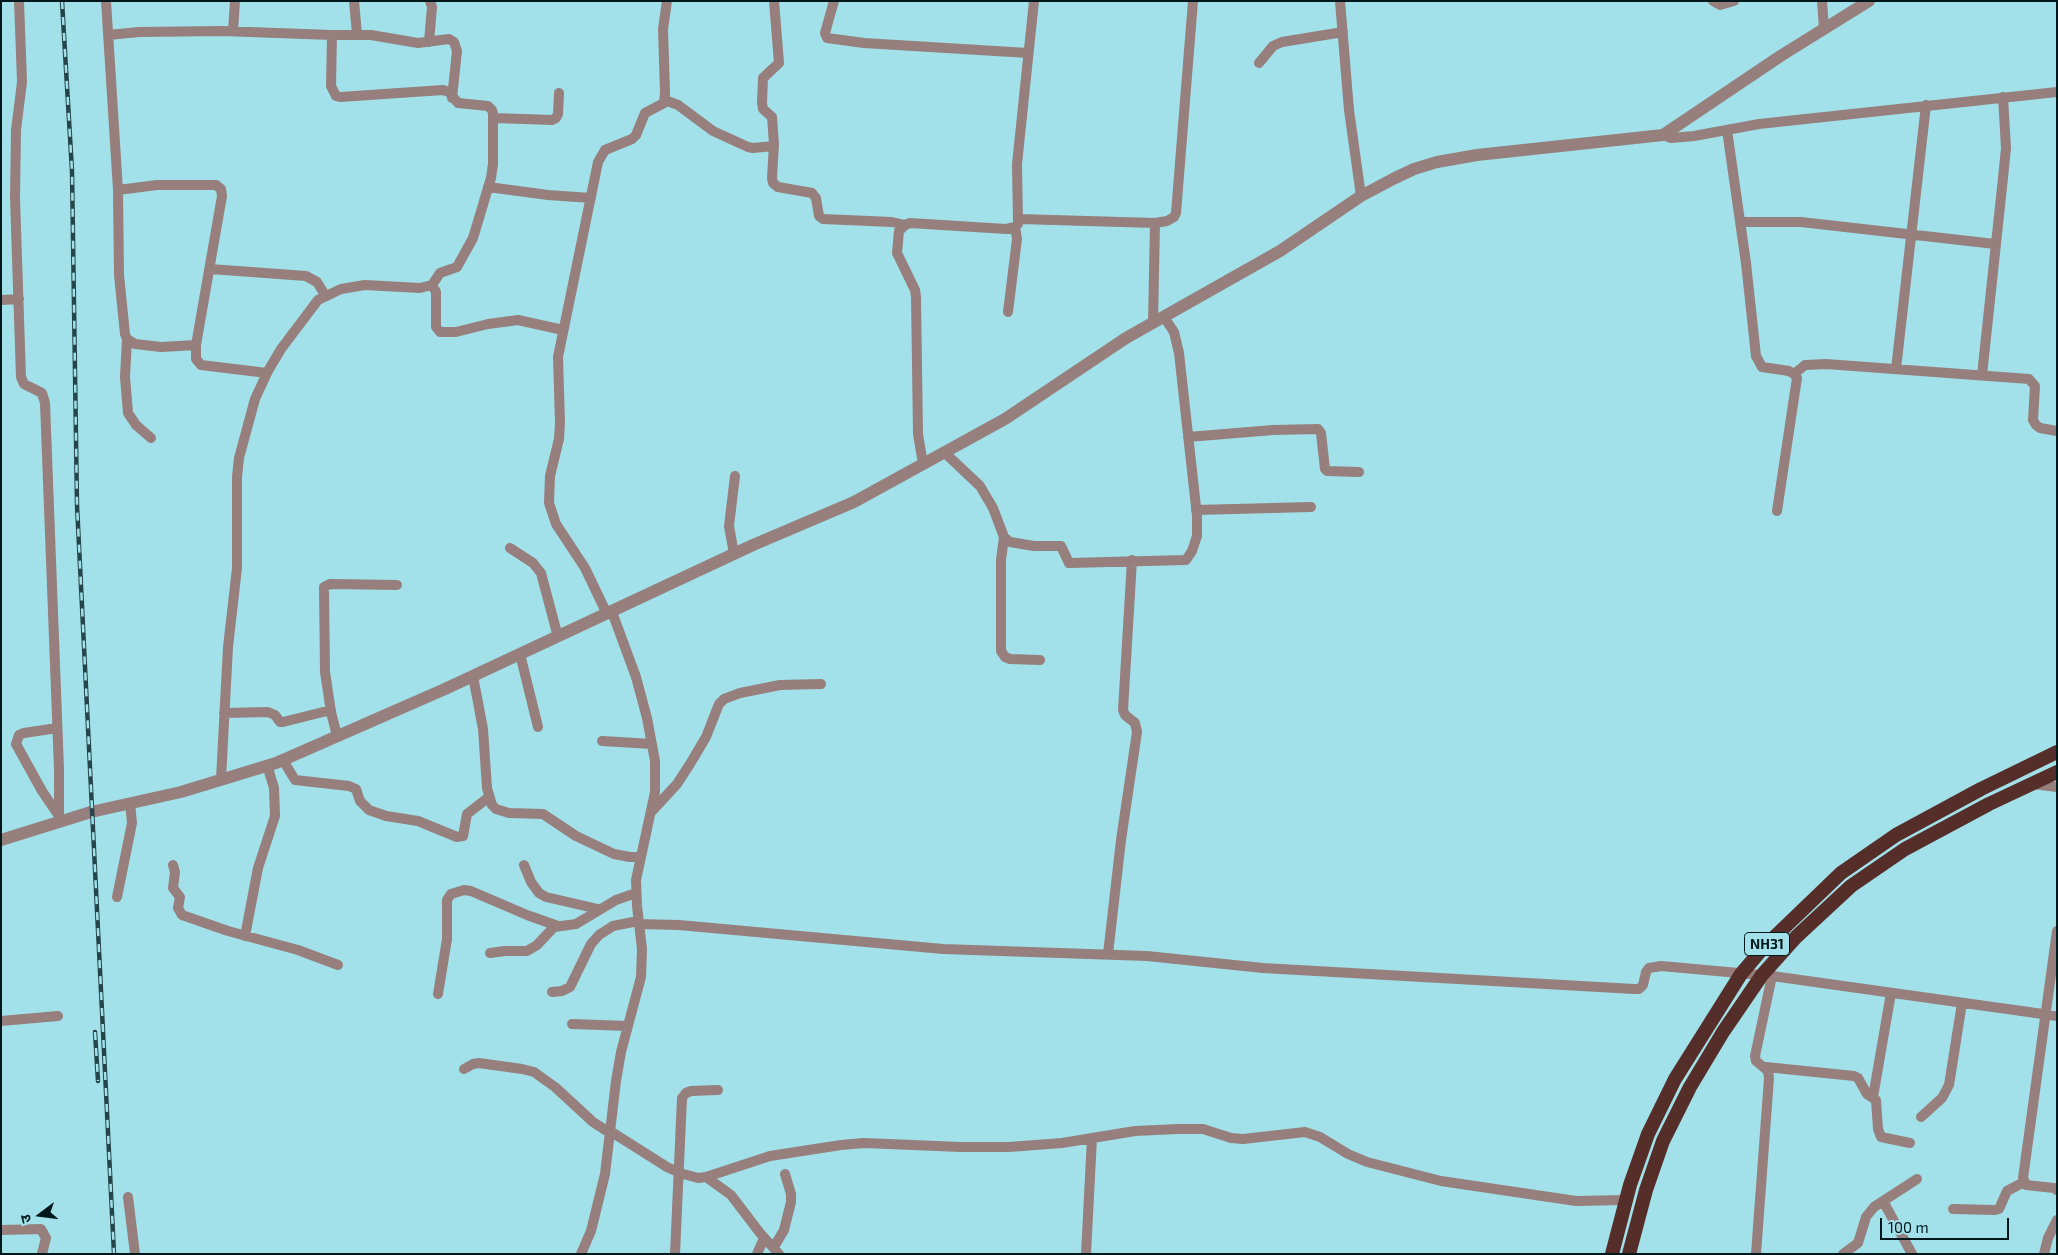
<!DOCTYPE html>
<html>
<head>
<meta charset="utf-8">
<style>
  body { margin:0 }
  #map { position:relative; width:2058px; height:1255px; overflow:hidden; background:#a2e1ea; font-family:"Exo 2","Noto Sans Devanagari",sans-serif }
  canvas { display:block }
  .frame { position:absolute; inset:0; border:2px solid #00181b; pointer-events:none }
  .north { position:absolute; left:15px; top:1190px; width:50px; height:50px; -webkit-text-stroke:4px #a2e1ea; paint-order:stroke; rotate:255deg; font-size:14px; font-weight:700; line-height:20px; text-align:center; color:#00181b }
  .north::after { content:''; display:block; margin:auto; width:18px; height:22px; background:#00181b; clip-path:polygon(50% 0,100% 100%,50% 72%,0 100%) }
  .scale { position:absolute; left:1880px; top:1218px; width:129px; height:22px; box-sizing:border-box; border:2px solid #00181b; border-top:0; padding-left:6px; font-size:15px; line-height:18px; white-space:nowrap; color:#00181b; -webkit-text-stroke:4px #a2e1ea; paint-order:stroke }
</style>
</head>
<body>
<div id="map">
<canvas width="2058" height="1255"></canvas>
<div class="frame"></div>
<div class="north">उ</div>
<div class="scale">100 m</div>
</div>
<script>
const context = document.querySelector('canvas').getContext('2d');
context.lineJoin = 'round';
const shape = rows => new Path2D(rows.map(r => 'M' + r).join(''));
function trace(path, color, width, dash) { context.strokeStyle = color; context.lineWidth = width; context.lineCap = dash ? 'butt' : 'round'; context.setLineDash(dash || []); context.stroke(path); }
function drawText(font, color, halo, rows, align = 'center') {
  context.font = font + ' "Exo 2",sans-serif'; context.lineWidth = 4.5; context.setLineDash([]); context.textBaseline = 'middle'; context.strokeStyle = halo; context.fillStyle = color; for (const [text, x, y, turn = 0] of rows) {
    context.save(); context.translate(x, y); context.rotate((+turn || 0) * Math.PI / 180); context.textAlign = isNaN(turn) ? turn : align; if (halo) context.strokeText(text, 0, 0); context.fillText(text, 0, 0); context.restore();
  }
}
trace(shape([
  [19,1,22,82,16,130,15,198,21,377,24,384,42,393,45,403,59,769,59,822],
  [106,1,118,190,119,275,125,334,127,339,135,344,161,347,196,345],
  [354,1,357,34],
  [774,1,779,63,763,78,762,103,763,109,772,117,774,144,772,178,773,183,778,187,812,193,816,198,819,216,823,219,892,222,905,225],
  [834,1,825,33,827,38,864,43,1028,53],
  [1340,1,1349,110,1361,196],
  [1713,1,1720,5,1734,1],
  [1822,1,1824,29],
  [233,31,235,1],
  [108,35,139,32,222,31,332,35,371,35,418,43,449,39,454,42,457,51,452,98],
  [429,42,432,7,430,1],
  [1259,63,1273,46,1282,42,1343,32],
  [665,100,678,105,713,131,748,147,753,148,774,146],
  [494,118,552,120,556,118,558,114,559,93],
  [1727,130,1746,263,1756,356,1762,367,1789,371,1794,374,1797,378,1777,511],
  [1663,135,1671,138,1694,136,1759,124,2057,92],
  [488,187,548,195,591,198],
  [118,190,157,185,216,185,221,189,222,196,196,345,196,359,201,365,267,373],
  [1019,219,1155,223,1167,221,1174,217,1176,213,1193,1],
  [1741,222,1801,222,1995,244],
  [210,269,306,276,317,282,325,295],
  [432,285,436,292,436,327,440,332,456,332,488,324,518,320,563,330],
  [1,300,19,299],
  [1008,312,1017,239,1015,227],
  [1153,323,1155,223],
  [127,339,125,377,128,413,136,425,151,438],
  [1896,369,1926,105],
  [1794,374,1805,365,1826,364,2029,379,2035,386,2033,420,2036,425,2040,428,2057,431],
  [1982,375,2003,178,2006,148,2003,97],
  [1188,437,1273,430,1318,429,1321,433,1325,469,1327,471,1359,472],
  [944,452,980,486,993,508,1004,537,1010,542,1034,546,1061,546,1069,563,1186,560,1192,551,1197,536,1197,516,1179,353,1174,332,1164,317],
  [923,464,918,434,916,297,915,290,897,253,899,231,905,225,910,223,1006,229,1015,227,1018,224,1017,164,1034,1],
  [1196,510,1311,507],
  [1004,537,1001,560,1001,651,1005,657,1010,659,1040,660],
  [510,548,533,563,541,573,558,637],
  [734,554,729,526,735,476],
  [607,614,585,568,556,524,549,503,550,476,559,439,560,423,558,357,598,162,605,150,632,139,636,135,645,113,664,103,665,92,663,29,667,1],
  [520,654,538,727],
  [473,676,483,729,487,788,492,805,496,809,509,813,543,814,576,836,614,854,630,857,641,857],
  [224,713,268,712,275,715,280,722,283,722,331,710],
  [57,728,24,733,19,735,16,744,42,791,59,816],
  [337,736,331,712,325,672,324,587,330,584,397,585],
  [602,741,652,744],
  [283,760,295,780,349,786,356,789,360,801,369,810,386,816,418,821,457,837,463,836,467,814,489,797],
  [221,779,228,647,237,568,237,477,239,458,255,399,268,371,281,349,318,300,341,289,365,285,420,288,432,285,440,273,457,267,473,238,491,178,493,164,493,114,492,110,488,106,458,103,449,92,443,90,340,97,336,96,331,86,332,35],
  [2033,784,2057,787],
  [653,810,677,784,690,764,706,737,719,704,724,699,740,693,780,685,821,684],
  [173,865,175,872,173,888,180,897,178,908,182,915,228,931,298,950,338,965],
  [524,865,531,882,539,893,546,897,598,909],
  [117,897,132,823,130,803],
  [638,924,679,925,943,949,1147,956,1263,968,1634,989,1639,989,1643,985,1646,972,1649,968,1661,966,1772,976,2057,1016],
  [2057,931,2023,1178,2026,1185,2054,1188,2057,1190],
  [245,936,258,868,275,816,274,788,267,765],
  [490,953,505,951,527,951,537,945,554,927,576,924,616,900,636,893],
  [1108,954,1121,840,1137,732,1135,723,1125,715,1123,710,1132,560],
  [552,992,562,991,570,987,591,944,599,935,613,926,638,921],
  [438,994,447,939,447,900,451,894,464,890,471,891,527,915,558,926],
  [1,1021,58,1016],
  [572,1024,628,1026],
  [1766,1067,1854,1076,1858,1078,1867,1094,1876,1100,1878,1129,1881,1137,1910,1143],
  [464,1069,473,1064,479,1063,522,1069,534,1072,555,1087,593,1122,610,1133],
  [1873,1097,1891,993],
  [1921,1117,1942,1098,1949,1085,1962,1003],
  [610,1131,667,1167,680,1173,698,1178,706,1177,770,1156,841,1145,864,1143,961,1147,1009,1147,1062,1143,1135,1131,1178,1129,1203,1129,1231,1138,1243,1139,1305,1132,1320,1137,1348,1154,1367,1162,1441,1181,1576,1201,1626,1200],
  [706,1177,731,1195,760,1233,779,1254],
  [128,1197,135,1254],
  [1883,1201,1912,1254],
  [1953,1209,1995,1210,1999,1209,2007,1191,2024,1182],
  [1,1230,41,1229,46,1238,42,1254],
  [774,1247,784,1230,791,1202,791,1194,785,1174],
  [581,1254,591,1231,605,1174,616,1081,621,1052,641,977,642,949,637,906,636,880,655,792,655,761,647,718,636,677,612,612],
  [675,1254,682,1098,686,1093,691,1091,718,1090],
  [757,1254,764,1238],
  [1086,1254,1092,1138],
  [1756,1254,1769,1078,1768,1071,1756,1061,1755,1056,1772,976],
  [1843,1254,1858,1243,1866,1217,1874,1207,1917,1179],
  [2044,1254,2048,1238,2057,1220]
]), '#967f7c', 10);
trace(shape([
  [1,840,91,812,181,792,276,763,445,689,753,545,854,502,1005,419,1126,338,1280,251,1361,196,1393,179,1414,169,1437,162,1477,155,1663,135,1782,55,1869,1]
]), '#967f7c', 12);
trace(shape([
  [1612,1254,1630,1185,1648,1134,1675,1079,1741,974,1763,948,1841,873,1896,835,1981,789,2057,752],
  [1629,1254,1646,1190,1663,1141,1690,1087,1723,1032,1762,975,1796,937,1851,886,1905,849,1989,804,2057,772]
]), '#552d29', 14);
const rail = shape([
  [62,1,72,171,77,505,114,1254],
  [95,1032,98,1081]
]);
trace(rail, '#25454a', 4.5);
trace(rail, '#a2e1ea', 2.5, [8]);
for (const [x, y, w] of [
  [1767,944,45]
]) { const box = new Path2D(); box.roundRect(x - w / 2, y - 11.5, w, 23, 4); context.fillStyle = '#a2e1ea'; context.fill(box); trace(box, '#00181b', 1); }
drawText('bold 14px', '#00181b', null, [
  ["NH31",1767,944]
]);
</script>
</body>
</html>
